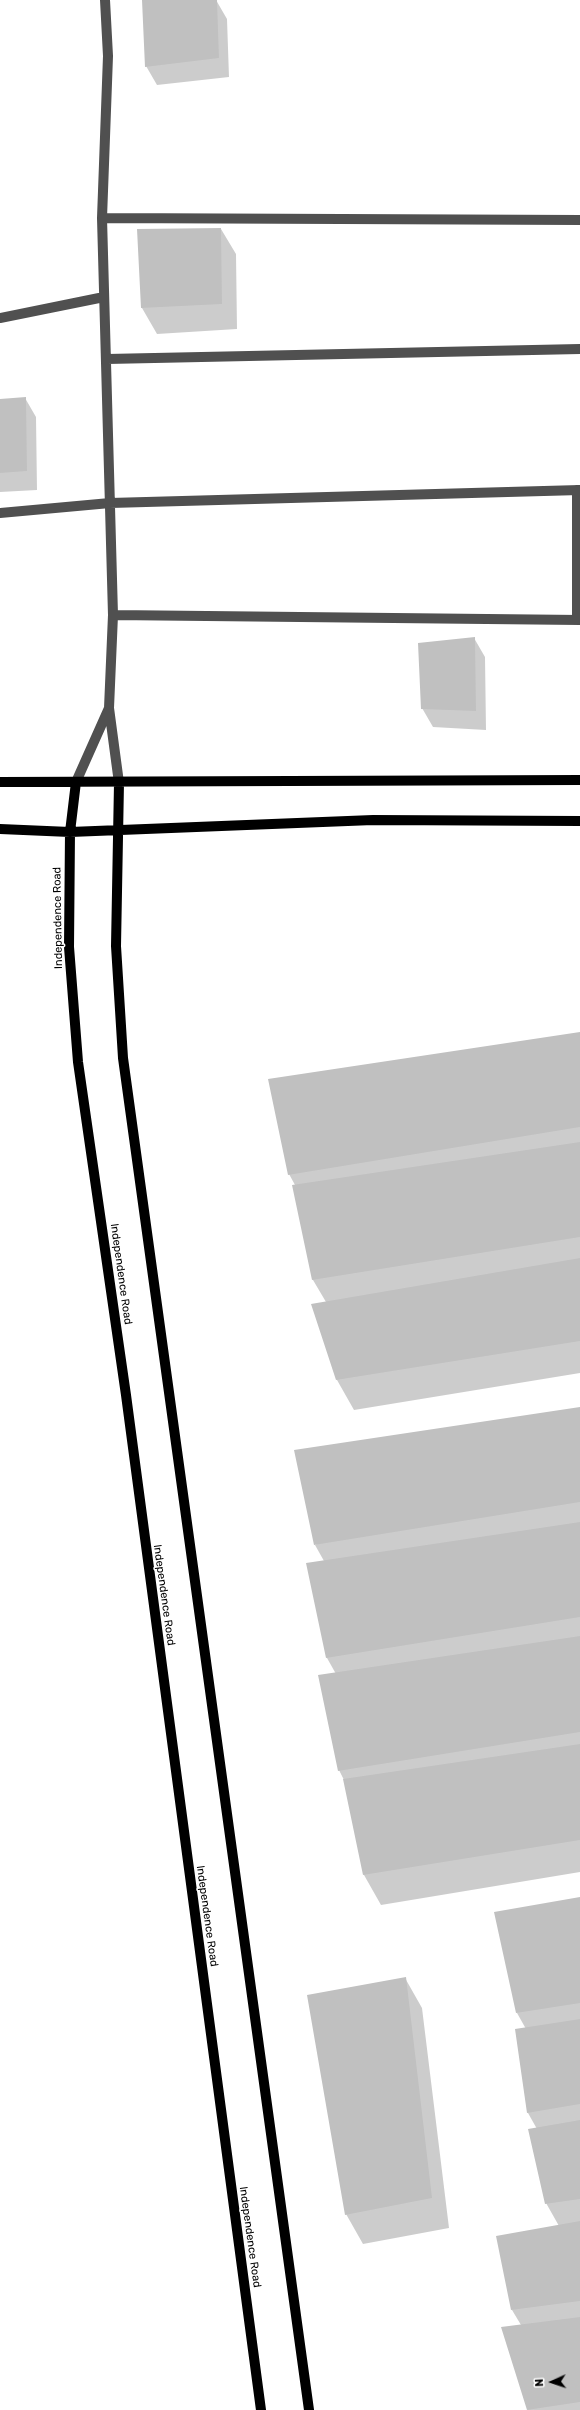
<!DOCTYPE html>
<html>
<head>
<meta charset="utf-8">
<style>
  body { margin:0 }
  #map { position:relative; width:580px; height:2410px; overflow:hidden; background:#fff; font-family:Rubik,sans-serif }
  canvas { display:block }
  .north { position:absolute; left:532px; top:2362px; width:40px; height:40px; -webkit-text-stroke:3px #fff; paint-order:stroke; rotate:267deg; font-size:11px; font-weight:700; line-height:16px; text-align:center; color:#000 }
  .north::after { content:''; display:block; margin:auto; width:14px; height:18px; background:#000; clip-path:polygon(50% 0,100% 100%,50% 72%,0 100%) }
</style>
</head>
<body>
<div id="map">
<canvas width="580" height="2410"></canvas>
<div class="north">N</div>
</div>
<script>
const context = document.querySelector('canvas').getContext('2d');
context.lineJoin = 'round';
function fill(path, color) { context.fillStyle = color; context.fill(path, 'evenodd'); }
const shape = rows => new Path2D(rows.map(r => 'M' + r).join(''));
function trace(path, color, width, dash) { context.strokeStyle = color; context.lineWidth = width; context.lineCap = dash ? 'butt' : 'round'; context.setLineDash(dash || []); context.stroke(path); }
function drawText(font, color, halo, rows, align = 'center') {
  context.font = font + ' Rubik,sans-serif'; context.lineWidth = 3; context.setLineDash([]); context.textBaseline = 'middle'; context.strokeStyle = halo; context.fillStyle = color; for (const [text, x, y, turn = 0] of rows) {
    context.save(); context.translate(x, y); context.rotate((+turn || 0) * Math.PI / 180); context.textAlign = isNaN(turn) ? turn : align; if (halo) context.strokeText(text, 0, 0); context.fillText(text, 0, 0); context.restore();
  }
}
fill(shape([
  [216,0,227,19,229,77,157,85,146,66],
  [221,229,236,254,237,329,157,334,142,308,138,230],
  [25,398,36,417,37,490,0,492,0,400],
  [474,638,485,657,486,730,433,727,422,708],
  [580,1033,580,1373,354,1410,337,1380,326,1302,313,1280,295,1185,289,1174],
  [580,1408,580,1872,381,1905,364,1875,344,1780,339,1770,336,1674,327,1658,324,1561,315,1545],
  [580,1898,580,2410,528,2410,502,2328,521,2325,512,2310,559,2226,546,2203,537,2129,528,2113,526,2029,517,2013],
  [405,1978,422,2008,449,2228,363,2244,346,2214]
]), '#0003');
fill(shape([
  [142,0,217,0,219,58,145,67],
  [221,228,222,304,141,308,137,229],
  [26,397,27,471,0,473,0,399],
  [475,637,476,711,421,709,418,643],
  [580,1032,580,1127,288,1175,268,1079],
  [580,1142,580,1237,312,1280,292,1185],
  [580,1258,580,1341,336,1380,311,1304],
  [580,1407,580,1502,314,1545,294,1450],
  [580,1522,580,1617,326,1658,306,1563],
  [580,1636,580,1732,338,1771,318,1675],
  [580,1744,580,1840,363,1875,343,1779],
  [580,1897,580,2003,516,2013,494,1912],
  [406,1977,432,2198,345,2215,307,1995],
  [580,2019,580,2104,527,2113,515,2029],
  [580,2120,580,2199,545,2204,528,2129],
  [580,2221,580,2301,511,2310,496,2236],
  [580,2317,580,2402,527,2410,501,2327]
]), '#c0c0c0');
trace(shape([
  [105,0,108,56,102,218,113,615,109,708,119,783],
  [102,218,580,220],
  [0,318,104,297],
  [107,359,580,349],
  [577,490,577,620],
  [0,513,110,503,580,490],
  [113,615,580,620],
  [76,782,109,708]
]), '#505050', 10);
trace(shape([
  [0,782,580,780],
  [76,782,70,832,69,947,78,1062,126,1395,261,2410],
  [119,783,116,946,123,1058,309,2410],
  [0,829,70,832,373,820,580,821]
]), '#000', 10);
drawText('11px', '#000', '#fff', [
  ["Independence Road",58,918,-91],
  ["Independence Road",121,1274,82],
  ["Independence Road",164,1595,82],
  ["Independence Road",207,1916,82],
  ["Independence Road",250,2237,82]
]);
</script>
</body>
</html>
